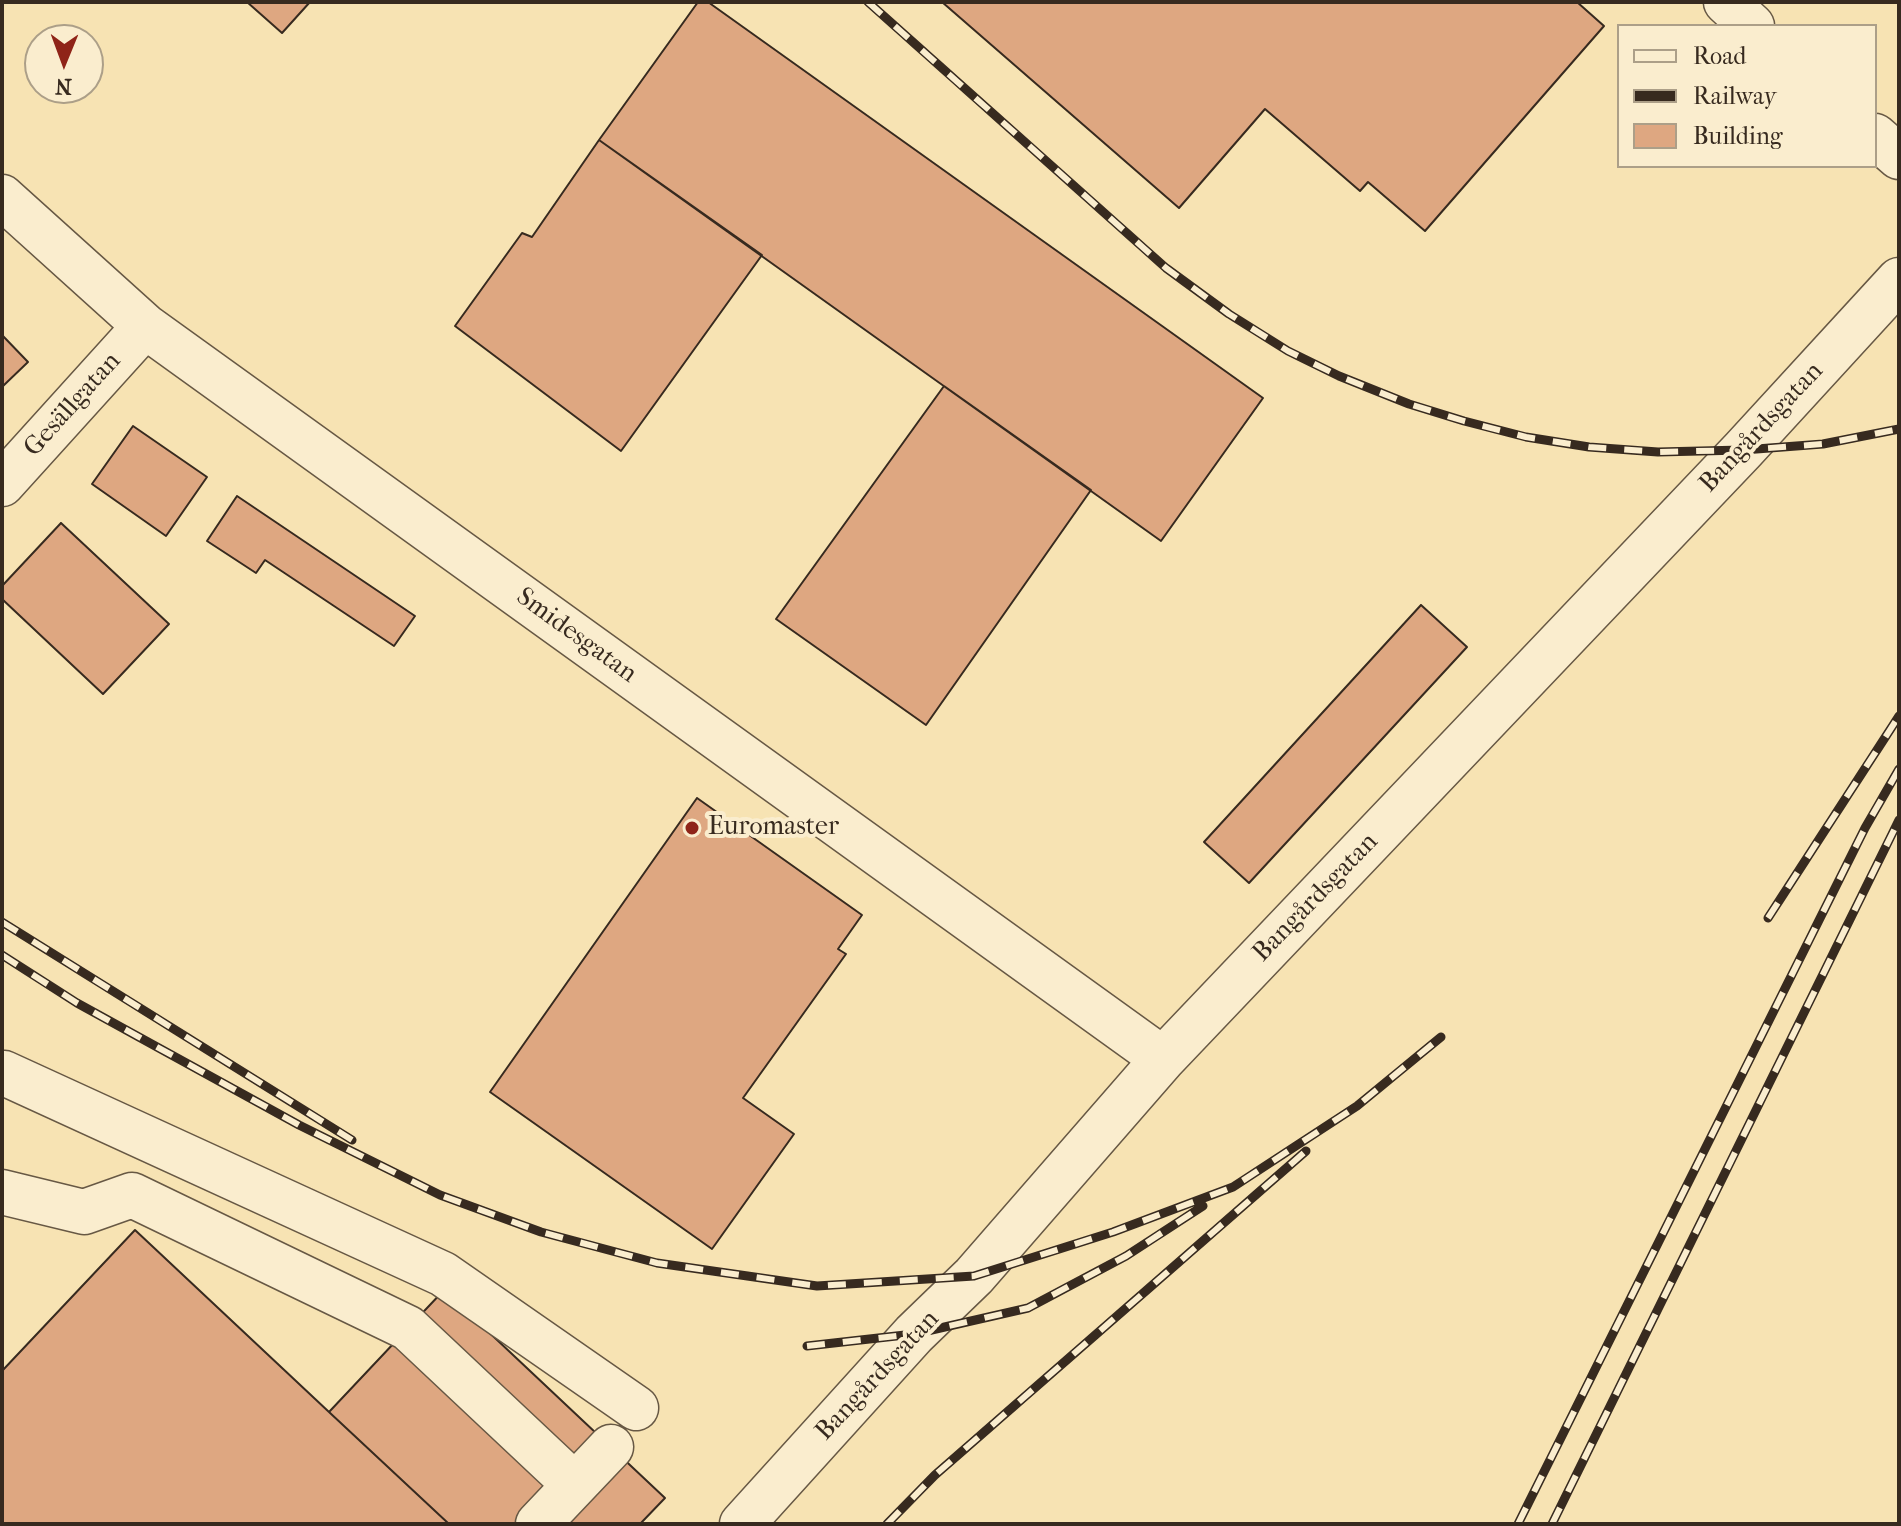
<!DOCTYPE html>
<html>
<head>
<meta charset="utf-8">
<style>
  body { margin:0 }
  #map { position:relative; width:1901px; height:1526px; overflow:hidden; background:#f7e3b3; font-family:"IM FELL French Canon",serif }
  canvas { display:block }
  .frame { position:absolute; inset:0; border:4px solid #372a1f; pointer-events:none }
  .legend { position:absolute; left:1617px; top:24px; width:260px; height:144px; box-sizing:border-box; background:#faedce; border:2px solid #ac9f88; margin:0; padding:10px 14px; list-style:none; font-size:24px; color:#372a1f }
  .legend li { display:flex; align-items:center; gap:16px; height:40px }
  .legend b { width:40px; border:2px solid #ac9f88 }
  .north { position:absolute; left:24px; top:24px; width:80px; height:80px; box-sizing:border-box; background:#faedce; border:2px solid #ac9f88; border-radius:50%; rotate:181deg; font-size:22px; font-weight:700; line-height:32px; text-align:center; color:#372a1f }
  .north::after { content:''; display:block; margin:auto; width:28px; height:36px; background:#8f2418; clip-path:polygon(50% 0,100% 100%,50% 72%,0 100%) }
</style>
</head>
<body>
<div id="map">
<canvas width="1901" height="1526"></canvas>
<div class="frame"></div>
<ul class="legend">
<li><b style="height:10px;background:#faedce"></b>Road</li>
<li><b style="height:10px;background:#372a1f"></b>Railway</li>
<li><b style="height:22px;background:#dea781"></b>Building</li>
</ul>
<div class="north">N</div>
</div>
<script>
const context = document.querySelector('canvas').getContext('2d');
context.lineJoin = 'round';
function fill(path, color) { context.fillStyle = color; context.fill(path, 'evenodd'); }
const shape = rows => new Path2D(rows.map(r => 'M' + r).join(''));
function trace(path, color, width, dash) { context.strokeStyle = color; context.lineWidth = width; context.lineCap = dash ? 'butt' : 'round'; context.setLineDash(dash || []); context.stroke(path); }
function drawText(font, color, halo, rows, align = 'center') {
  context.font = font + ' "IM FELL French Canon",serif'; context.lineWidth = 8; context.setLineDash([]); context.textBaseline = 'middle'; context.strokeStyle = halo; context.fillStyle = color; for (const [text, x, y, turn = 0] of rows) {
    context.save(); context.translate(x, y); context.rotate((+turn || 0) * Math.PI / 180); context.textAlign = isNaN(turn) ? turn : align; if (halo) context.strokeText(text, 0, 0); context.fillText(text, 0, 0); context.restore();
  }
}
const building = shape([
  [247,2,310,2,282,33,247,2],
  [698,2,708,2,1263,398,1161,541,599,140,698,2],
  [942,2,1577,2,1604,26,1425,231,1368,182,1360,191,1265,109,1179,208,942,2],
  [599,140,762,255,621,451,455,326,522,233,532,237,599,140],
  [2,335,28,362,2,387,2,335],
  [944,386,1091,490,926,725,776,619,944,386],
  [133,426,207,477,166,536,92,484,133,426],
  [237,496,415,616,394,646,265,560,256,573,207,541,237,496],
  [61,523,169,624,103,694,2,599,2,586,61,523],
  [1421,605,1467,647,1249,883,1204,842,1421,605],
  [697,798,862,915,838,949,846,954,743,1098,794,1134,712,1249,490,1092,697,798],
  [135,1230,329,1412,449,1524,2,1524,2,1371,135,1230],
  [444,1290,665,1498,640,1524,449,1524,329,1412,444,1290]
]);
fill(building, '#dea781');
trace(building, '#372a1f', 2);
const minor = shape([
  [1726,2,1752,26],
  [1875,136,1899,157],
  [2,197,145,326,1163,1059],
  [2,484,145,326],
  [4,1073,443,1274,636,1408],
  [2,1192,84,1212,132,1195,408,1328,575,1485],
  [538,1524,611,1447],
  [742,1524,914,1334,974,1276,1163,1059,1743,450,1899,280]
]);
trace(minor, '#675844', 47);
trace(minor, '#faedce', 44);
const rail = shape([
  [868,2,1166,268,1229,314,1288,351,1339,376,1409,404,1464,421,1526,437,1589,447,1658,452,1743,450,1823,444,1899,429],
  [1768,918,1899,716],
  [2,922,352,1140],
  [2,955,77,1003,299,1125,440,1195,541,1232,657,1263,817,1286,974,1276,1113,1232,1233,1187,1357,1106,1441,1037],
  [807,1346,914,1334,1028,1308,1126,1256,1203,1206],
  [887,1524,935,1475,1306,1151],
  [1518,1524,1865,828,1899,769],
  [1552,1524,1899,820]
]);
trace(rail, '#372a1f', 9);
trace(rail, '#faedce', 6, [18]);
for (const [x, y, r, color] of [
  [692,828,8,"#8f2418"]
]) { const dot = new Path2D(); dot.arc(x, y, r, 0, 2 * Math.PI); context.fillStyle = color; context.fill(dot); trace(dot, '#faedce', 3); }
drawText('26px', '#372a1f', '#faedce', [
  ["Gesällgatan",73,405,-48],
  ["Bangårdsgatan",1762,428,-47],
  ["Smidesgatan",576,636,36],
  ["Bangårdsgatan",1316,898,-46],
  ["Bangårdsgatan",878,1376,-47]
]);
drawText('26px', '#372a1f', '#faedce', [
  ["Euromaster",708,828]
], 'left');
</script>
</body>
</html>
